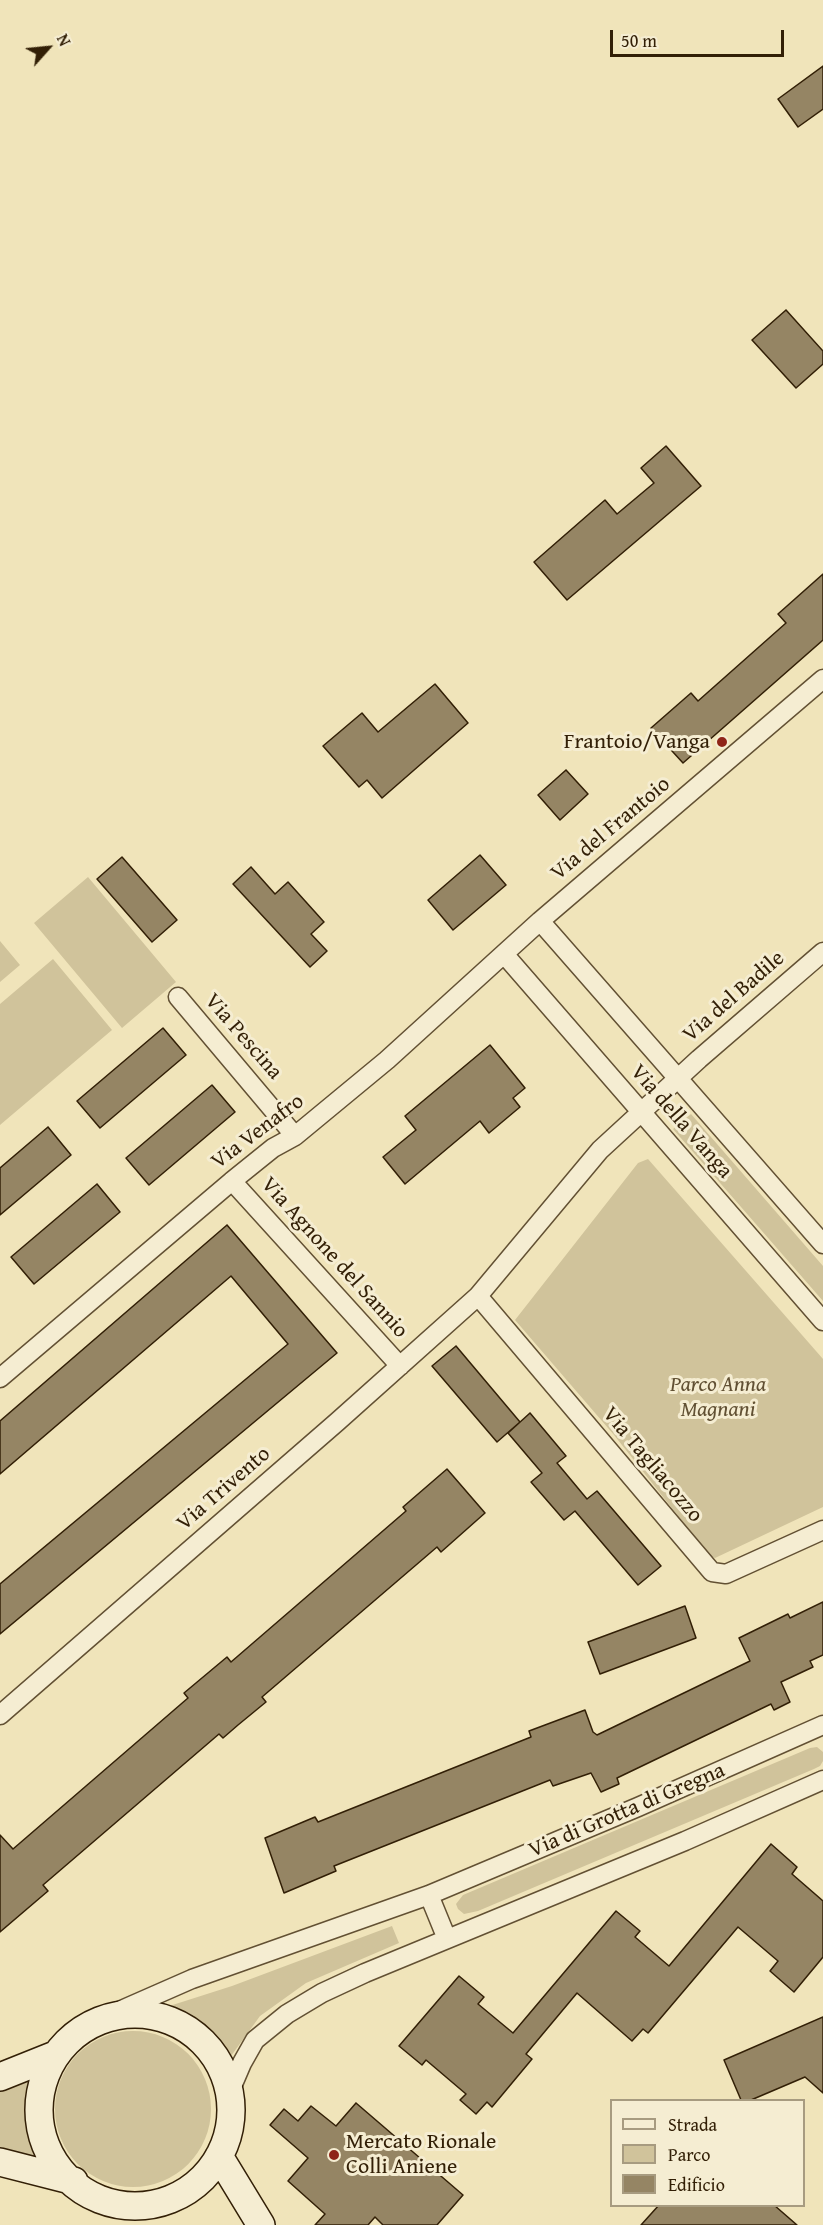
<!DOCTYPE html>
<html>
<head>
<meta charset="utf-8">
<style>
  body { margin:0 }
  #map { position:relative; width:823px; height:2225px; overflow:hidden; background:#f0e4ba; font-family:"Gentium Book Plus",serif }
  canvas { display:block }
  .legend { position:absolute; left:610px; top:2099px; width:195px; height:108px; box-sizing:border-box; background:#f5edd2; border:2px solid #a79b80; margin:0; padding:8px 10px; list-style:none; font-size:18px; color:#321f06 }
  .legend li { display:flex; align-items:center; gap:12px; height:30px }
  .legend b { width:30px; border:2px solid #a79b80 }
  .north { position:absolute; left:18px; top:18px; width:60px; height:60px; -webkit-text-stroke:4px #f5edd2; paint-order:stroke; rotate:63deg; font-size:16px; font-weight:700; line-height:24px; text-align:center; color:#321f06 }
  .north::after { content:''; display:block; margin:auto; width:21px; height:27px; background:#321f06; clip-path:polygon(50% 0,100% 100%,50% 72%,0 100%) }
  .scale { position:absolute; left:610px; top:30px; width:174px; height:27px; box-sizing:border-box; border:3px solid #321f06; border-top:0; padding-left:8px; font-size:18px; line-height:21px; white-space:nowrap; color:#321f06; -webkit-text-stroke:4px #f5edd2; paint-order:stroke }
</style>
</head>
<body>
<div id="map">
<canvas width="823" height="2225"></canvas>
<ul class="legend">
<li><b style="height:8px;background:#f5edd2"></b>Strada</li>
<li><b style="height:16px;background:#d0c39b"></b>Parco</li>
<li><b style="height:16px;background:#958564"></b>Edificio</li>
</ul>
<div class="north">N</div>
<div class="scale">50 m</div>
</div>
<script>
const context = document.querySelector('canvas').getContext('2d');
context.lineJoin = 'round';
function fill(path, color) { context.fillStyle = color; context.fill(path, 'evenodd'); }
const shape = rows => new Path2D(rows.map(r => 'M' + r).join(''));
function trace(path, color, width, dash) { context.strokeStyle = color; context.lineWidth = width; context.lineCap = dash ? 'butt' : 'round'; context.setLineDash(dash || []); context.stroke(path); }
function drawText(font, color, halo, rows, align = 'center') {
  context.font = font + ' "Gentium Book Plus",serif'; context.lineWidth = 6; context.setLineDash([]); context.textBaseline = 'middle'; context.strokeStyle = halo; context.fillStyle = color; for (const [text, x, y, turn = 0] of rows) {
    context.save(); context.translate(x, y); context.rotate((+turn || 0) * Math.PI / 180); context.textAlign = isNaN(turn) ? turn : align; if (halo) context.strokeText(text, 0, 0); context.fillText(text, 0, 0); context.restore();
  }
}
fill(shape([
  [88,877,176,982,122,1028,34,923],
  [0,941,20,965,0,982],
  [53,959,112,1030,0,1125,0,1004],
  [691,1114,823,1266,823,1301,673,1129],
  [648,1159,823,1359,823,1507,715,1558,709,1555,614,1435,515,1320,638,1163],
  [817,1747,823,1752,823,1761,820,1766,814,1769,478,1911,464,1914,458,1909,456,1904,463,1895,810,1748],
  [392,1926,399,1943,306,1983,260,2016,231,2056,226,2058,213,2042,200,2030,160,2009,232,1986],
  '55 2109a78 78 0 1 1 156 0a78 78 0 1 1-156 0Z',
  [34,2068,27,2094,28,2122,40,2157,0,2150,0,2087]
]), '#d0c39b');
const building = shape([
  [823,66,823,109,798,127,778,99,823,66],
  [786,310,823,351,823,364,796,388,752,340,786,310],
  [666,446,701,486,567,600,534,562,605,500,617,514,654,483,641,468,666,446],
  [823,574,823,640,683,763,651,728,691,693,698,701,786,623,778,614,823,574],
  [435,684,468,723,382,798,367,780,359,787,323,746,362,713,378,732,435,684],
  [566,770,588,794,560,820,538,795,566,770],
  [480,855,506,885,453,930,428,900,480,855],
  [122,857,177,920,152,942,97,879,122,857],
  [251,867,275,894,288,882,324,922,311,934,327,951,310,967,233,884,251,867],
  [163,1028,186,1055,100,1128,77,1101,163,1028],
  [490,1045,525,1088,513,1098,520,1107,489,1133,480,1121,405,1184,383,1157,416,1130,405,1116,490,1045],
  [212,1085,235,1112,149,1185,126,1158,212,1085],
  [48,1127,71,1155,0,1215,0,1168,48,1127],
  [97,1184,120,1212,34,1284,11,1257,97,1184],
  [227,1225,337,1353,0,1634,0,1584,288,1344,231,1276,0,1474,0,1421,227,1225],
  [456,1346,520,1422,497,1442,432,1366,456,1346],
  [530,1413,566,1456,557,1463,587,1499,597,1491,661,1566,638,1585,575,1511,564,1520,531,1482,542,1473,508,1433,530,1413],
  [447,1469,485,1513,441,1552,437,1547,262,1697,266,1702,238,1725,223,1738,219,1734,43,1885,48,1891,0,1932,0,1835,13,1849,188,1698,184,1693,227,1657,231,1662,406,1511,403,1507,447,1469],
  [823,1602,823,1655,810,1661,813,1667,781,1682,790,1702,774,1710,771,1704,617,1778,619,1784,601,1792,591,1773,553,1786,550,1780,334,1866,336,1871,284,1893,265,1838,315,1817,318,1822,531,1737,529,1731,585,1710,593,1732,597,1735,750,1661,739,1638,788,1614,790,1618,823,1602],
  [685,1606,696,1638,600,1674,588,1642,685,1606],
  [771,1844,797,1867,792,1874,823,1901,823,1957,794,1992,770,1971,778,1961,738,1927,648,2033,643,2029,632,2041,577,1993,526,2054,532,2059,492,2107,487,2102,476,2114,460,2100,466,2094,426,2060,422,2065,399,2046,459,1976,484,1997,478,2004,513,2033,616,1911,640,1931,635,1937,669,1966,771,1844],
  [823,2017,823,2093,805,2077,751,2100,741,2100,724,2060,823,2017],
  [356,2103,463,2195,437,2225,383,2225,375,2217,368,2225,315,2225,325,2214,288,2181,308,2158,270,2125,284,2109,298,2121,311,2106,336,2126,356,2103],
  [659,2205,774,2205,797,2225,641,2225,659,2205]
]);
fill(building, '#958564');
trace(building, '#321f06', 1.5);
const street = shape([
  [540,921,823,1244],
  [504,954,823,1321],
  [178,997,295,1136],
  [232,1181,400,1366],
  [478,1296,712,1572,726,1574,823,1530],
  [0,1378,232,1181,273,1148,295,1136,387,1060,540,921,823,679],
  [0,1715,337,1422,478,1296,600,1150,699,1059,823,952],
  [429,1895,447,1939],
  [94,2022,192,1979,429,1895,638,1807,823,1725],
  [227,2098,242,2063,255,2040,287,2014,322,1993,365,1973,685,1841,823,1780]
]);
const secondary = shape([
  '39 2110a96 96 0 1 1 192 0a96 96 0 1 1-192 0Z',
  [0,2077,55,2055],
  [219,2156,261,2225],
  [0,2162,74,2181]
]);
trace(street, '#625033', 21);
trace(secondary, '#321f06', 30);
trace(street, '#f5edd2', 18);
trace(secondary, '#f5edd2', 27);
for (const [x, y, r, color] of [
  [722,742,6,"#8f2418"],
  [334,2155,6,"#8f2418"]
]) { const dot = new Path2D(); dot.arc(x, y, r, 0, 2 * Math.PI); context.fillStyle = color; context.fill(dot); trace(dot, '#f5edd2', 2); }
drawText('22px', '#321f06', '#f5edd2', [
  ["Frantoio/Vanga",710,742],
  ["Mercato Rionale",346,2142,"left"],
  ["Colli Aniene",346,2167,"left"]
], 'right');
drawText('22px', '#321f06', '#f5edd2', [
  ["Via del Frantoio",611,829,-40],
  ["Via del Badile",734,997,-41],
  ["Via Pescina",243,1037,49],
  ["Via della Vanga",681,1122,49],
  ["Via Venafro",258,1132,-37],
  ["Via Agnone del Sannio",334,1258,48],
  ["Via Tagliacozzo",652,1465,50],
  ["Via Trivento",224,1489,-41],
  ["Via di Grotta di Gregna",627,1811,-23]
]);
drawText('italic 22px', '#615033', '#f5edd2', [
  ["Parco Anna",718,1385],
  ["Magnani",718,1410]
]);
</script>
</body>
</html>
